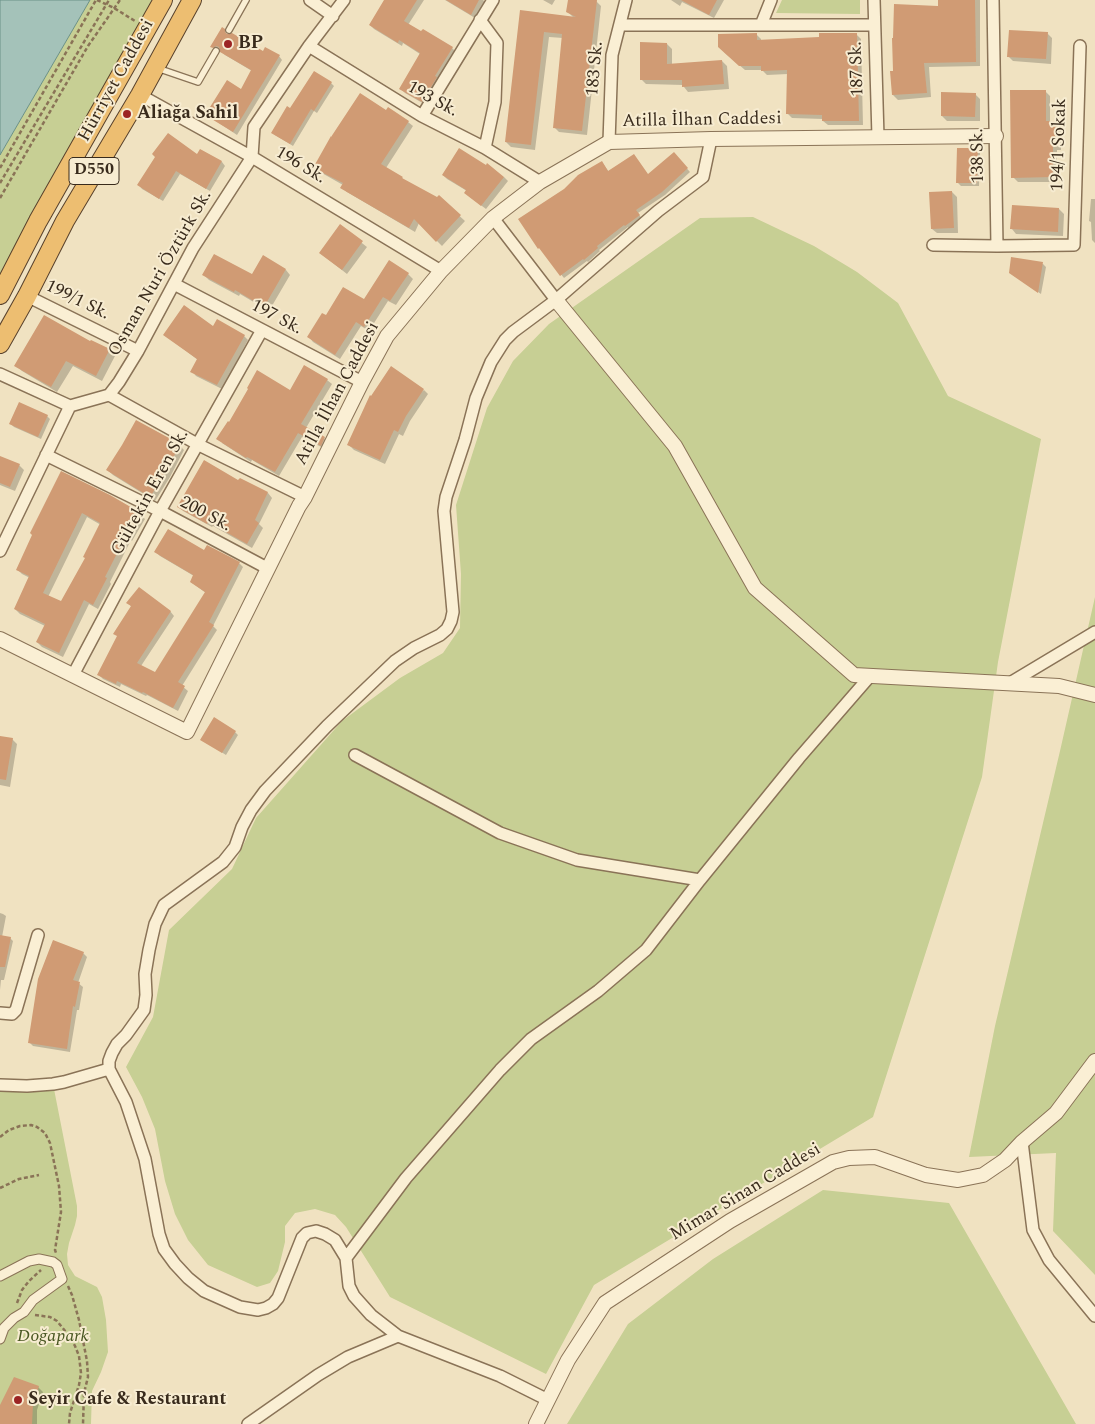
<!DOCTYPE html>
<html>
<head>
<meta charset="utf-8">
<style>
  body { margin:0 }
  canvas { display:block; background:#f0e2c1 }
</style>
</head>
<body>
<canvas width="1095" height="1424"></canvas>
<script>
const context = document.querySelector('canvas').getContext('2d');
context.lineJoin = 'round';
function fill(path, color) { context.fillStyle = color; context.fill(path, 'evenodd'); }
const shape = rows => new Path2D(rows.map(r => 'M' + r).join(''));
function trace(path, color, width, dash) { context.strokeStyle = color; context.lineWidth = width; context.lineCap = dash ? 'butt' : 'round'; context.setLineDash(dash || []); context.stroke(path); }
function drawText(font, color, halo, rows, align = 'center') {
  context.font = font + ' Spectral,serif'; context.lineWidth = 4; context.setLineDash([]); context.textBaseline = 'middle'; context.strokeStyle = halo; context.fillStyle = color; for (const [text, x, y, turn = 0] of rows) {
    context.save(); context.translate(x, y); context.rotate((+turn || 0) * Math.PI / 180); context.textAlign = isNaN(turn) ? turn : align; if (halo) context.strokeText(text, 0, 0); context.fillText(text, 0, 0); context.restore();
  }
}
fill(shape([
  [90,0,163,0,0,295,0,155],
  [782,0,860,0,860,14,776,13],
  [753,217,814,246,857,272,898,303,948,396,1041,439,998,662,982,777,873,1117,594,1285,546,1374,390,1297,346,1227,335,1215,315,1209,295,1213,285,1226,285,1242,278,1271,270,1283,257,1287,208,1265,188,1240,175,1214,165,1181,155,1129,142,1097,126,1067,153,1017,169,930,232,869,256,818,342,721,400,678,443,653,460,628,461,574,456,505,487,408,513,361,549,324,700,218],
  [1095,597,1095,1275,1053,1231,1056,1153,969,1157,995,1026,1060,751],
  [53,1084,77,1206,77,1216,75,1225,69,1243,67,1254,68,1265,75,1276,97,1287,102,1297,106,1320,108,1352,101,1372,92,1391,91,1424,0,1424,0,1085],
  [823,1190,949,1203,1076,1424,567,1424,628,1324,713,1259]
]), '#c7cf94');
const water = shape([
  [0,0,90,0,0,155,0,0]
]);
fill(water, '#a4c2b9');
trace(water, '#6a9187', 1);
fill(shape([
  [385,0,424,0,408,25,452,48,456,52,426,105,405,93,401,89,420,54,403,43,402,46,374,29,370,25],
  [445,0,483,0,485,2,475,18],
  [543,0,555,0,552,5],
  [569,0,596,1,601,6,587,135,559,132,554,127,563,38,549,37,535,150,511,147,506,142,521,12,574,18,568,12],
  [671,0,724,0,714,18,682,2,680,6],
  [939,0,980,0,980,66,929,67,931,97,898,100,893,95,895,72,939,7],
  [224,30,228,36,263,53,279,56,282,60,237,135,207,115,241,90,252,71,225,55,219,49,217,51,212,46],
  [1047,33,1052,38,1051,64,1013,61,1008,56],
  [756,34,761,39,761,41,820,38,856,34,861,39,863,125,828,125,823,121,823,119,792,118,788,114,788,74,767,75,762,70,745,70,724,52],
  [667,44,672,49,672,65,722,61,727,66,729,89,688,92,684,87,683,85,646,84,641,79],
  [331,83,334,86,317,113,314,111,293,146,275,135,290,110],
  [1045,91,1050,96,1050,122,1056,122,1061,127,1061,150,1057,150,1057,182,1018,182,1013,177],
  [975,94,980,99,980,121,947,121,942,116],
  [387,112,408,122,413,126,386,168,402,178,406,182,438,199,439,197,465,221,442,246,419,223,415,232,347,192,342,187,343,185,320,172,315,167],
  [977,149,980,152,979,186,961,186,958,183],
  [201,150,222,162,225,166,210,191,180,174,163,201,142,189,139,185,198,155],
  [674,154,690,172,665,195,638,213,642,219,629,229,628,227,599,250,600,251,588,262,587,261,564,278,542,251,604,165,609,172,649,176],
  [443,175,504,177,508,181,486,209,470,197,467,191,447,179],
  [952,192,957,197,958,233,937,233,932,229],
  [1091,199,1095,199,1095,243,1092,240,1091,222,1089,221],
  [1059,209,1064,214,1063,236,1016,234,1012,229],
  [340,226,367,247,347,274,320,253],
  [263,257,286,270,290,275,269,311,240,294,239,296,209,280,204,275,252,276],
  [1012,259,1043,264,1046,267,1041,294,1013,275],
  [408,274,413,279,396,305,388,301,369,331,361,326,340,359,313,342,309,337,326,317,364,301],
  [214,328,244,336,248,340,222,389,196,376,192,371,198,360,165,335],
  [90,343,109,350,115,356,102,381,73,366,57,392,22,371,16,365],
  [327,380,332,384,306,428,324,438,329,443,325,449,302,437,279,476,252,460,251,462,222,443,229,423,290,392],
  [424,390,428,394,410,421,403,436,399,434,385,464,354,450,349,445],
  [47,416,50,419,41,439,14,427,11,424],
  [179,445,184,450,170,477,155,501,113,475,108,470],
  [0,458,19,465,24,470,15,491,0,485],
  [240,480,268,493,272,498,259,524,263,528,252,548,213,526,212,527,183,511,179,507,239,482],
  [109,496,140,514,145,519,132,541,131,540,110,582,111,584,98,609,89,604,63,657,42,647,37,642,45,626,20,614,15,609,30,578,22,574,17,569,34,535],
  [87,517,101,525,86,558,62,603,48,597],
  [156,552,205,552,239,563,243,567,213,626,217,630,182,686,188,691,178,711,147,695,146,696,121,684,120,687,103,679,99,675,132,607,128,603,170,611,174,616,141,666,156,673,206,593,191,582,194,576,160,556],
  [235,732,238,735,226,755,202,740],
  [0,737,12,739,17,744,10,787,0,785],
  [0,913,3,914,6,916,2,937,10,938,13,941,4,980,1,980,0,990],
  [83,953,87,957,78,983,83,987,79,1010,77,1010,70,1052,33,1046,29,1042],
  [38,1387,43,1392,37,1410,37,1424,0,1424,0,1408]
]), '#0003');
fill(shape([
  [384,0,417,0,404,21,421,31,423,29,453,47,435,76,437,77,422,102,399,89,420,53,399,40,398,43,369,25],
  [446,0,479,0,471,15],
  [568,0,597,0,582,131,553,128,562,34,544,32,531,145,505,142,520,10,576,17,566,12],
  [681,0,717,0,709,15],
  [938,0,975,0,976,62,924,63,927,93,892,95,890,71,893,71,892,38,893,38,894,4,938,6],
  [222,27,225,29,225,32,227,34,232,33,263,51,265,47,280,55,233,132,205,115,227,80,241,89,251,70,220,52,219,47,216,46,213,48,210,47],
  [1009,30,1048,32,1046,59,1007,57],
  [757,33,757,40,819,37,819,33,857,33,859,121,822,121,822,115,786,114,787,70,761,71,761,66,739,66,718,47,718,34],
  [640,42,667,43,667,64,722,60,724,84,682,87,682,80,640,80],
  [314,71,332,82,314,111,311,109,290,144,271,133,287,106,290,108],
  [1010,90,1046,90,1046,121,1057,121,1057,146,1053,146,1053,177,1011,178],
  [941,92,976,93,975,117,941,116],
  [360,93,386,110,388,107,409,121,381,164,403,177,402,178,437,197,439,195,461,215,436,242,414,219,409,228,340,188,343,183,313,168,331,136,331,137],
  [168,133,197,154,200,149,222,161,206,189,176,171,159,199,137,185,155,157,152,154],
  [459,148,486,165,487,163,504,177,481,206,464,193,466,190,442,175],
  [957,148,978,148,977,183,956,183],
  [674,152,688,168,662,192,636,210,640,215,625,226,624,225,597,246,598,248,584,260,583,259,560,276,539,248,538,249,518,219,564,189,578,175,602,161,608,171,634,154,648,174],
  [952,191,954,228,931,229,929,192],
  [1012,205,1059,208,1058,232,1010,229],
  [340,224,363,241,342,270,319,253],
  [214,254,252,274,263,255,286,269,264,307,235,290,234,292,202,275],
  [1011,257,1043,262,1038,293,1009,273],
  [389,260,409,273,390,301,383,297,364,327,356,322,335,355,307,337,322,313,326,315,343,287,364,299],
  [184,305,213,326,217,319,245,335,217,385,190,372,197,359,163,335],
  [44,315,90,341,91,340,110,349,96,376,66,361,51,387,14,366],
  [304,365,328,379,301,424,325,437,321,446,298,433,275,472,247,457,246,458,216,439,228,421,229,422,248,389,247,388,257,370,290,390],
  [391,366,424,389,406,416,398,432,394,430,380,460,347,445,370,395,371,396],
  [19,402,48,415,38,437,9,424],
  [136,420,180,444,166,472,150,497,106,470,122,445],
  [0,456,20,464,10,487,0,483],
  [204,460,238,480,240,478,268,492,255,520,259,523,247,544,208,522,207,524,177,507],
  [61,471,110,495,141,513,127,537,126,536,105,577,107,578,93,605,84,600,59,653,36,642,45,624,14,609,29,576,16,570,32,535,30,533],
  [82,513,100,523,83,557,85,558,61,601,43,593],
  [168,529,204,550,207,545,240,562,209,622,214,625,178,682,185,686,173,708,143,692,142,693,117,681,116,684,97,675,117,636,113,634,131,606,126,603,139,587,171,611,137,663,155,672,205,592,190,582,193,575,154,552],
  [214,717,236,731,222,753,200,740],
  [0,736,13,738,6,780,0,779],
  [0,935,11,937,5,967,0,967],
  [53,940,84,952,73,980,80,982,75,1007,73,1006,67,1049,28,1043,38,979],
  [14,1377,39,1386,33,1405,32,1424,0,1424,0,1405]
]), '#d09b74');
const service = shape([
  [229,30,246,0],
  [157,68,198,82,216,51]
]);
const pedestrian = shape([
  [0,1276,29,1261,39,1259,53,1262,57,1265,62,1279,33,1300,24,1312,14,1318,4,1328,0,1339]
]);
const minor = shape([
  [310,0,333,16],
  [874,0,878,137],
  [480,20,497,43,495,102,485,148],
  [620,25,874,25],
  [761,25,771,0],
  [309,46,422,116,485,148,540,182],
  [140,95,252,157,441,271],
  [422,116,493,0],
  [609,142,612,55,626,0],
  [493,218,556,300,658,211,703,177,711,139],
  [933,245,997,246,993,0],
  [997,246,1074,245,1080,46],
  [174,284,362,382],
  [27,296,138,351],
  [0,374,70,406],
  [109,395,199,445,305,497],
  [46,455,160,511,267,568],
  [0,551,70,406,109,395,119,382,138,351,193,248,252,157,254,127,309,46,344,0],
  [73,675,160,511,262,330],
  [1010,683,1095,632],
  [355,755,500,833,577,860,700,880],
  [0,1013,12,1014,16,1010,38,935],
  [0,1085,27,1086,53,1084,64,1082,109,1069],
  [1022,1142,1033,1230,1049,1260,1095,1316],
  [346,1258,335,1240,325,1234,316,1231,307,1233,302,1238,278,1298,273,1304,266,1308,258,1310,240,1307,204,1291,188,1278,175,1264,164,1249,159,1234,145,1159,126,1102,109,1069,109,1061,112,1053,117,1044,126,1035,144,1010,146,995,145,974,149,950,155,924,164,905,223,862,235,847,242,827,251,810,265,791,327,726,395,661,414,648,440,635,447,629,451,621,453,612,444,511,446,497,465,440,476,398,491,362,505,340,513,332,556,300],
  [548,1400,500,1376,398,1336,371,1315,354,1296,349,1286,346,1258,406,1178,500,1070,531,1039,598,991,646,950,700,880,799,758,871,675],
  [248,1424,318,1375,348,1357,398,1336]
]);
const tertiary = shape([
  [556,300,675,446,755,588,854,675,1059,686,1095,695],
  [0,639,187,732,299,506,305,497,362,382,387,336,441,271,493,218,540,182,609,142,711,139,996,136],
  [536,1424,568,1360,605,1303,730,1221,833,1162,849,1158,875,1157,926,1175,958,1180,983,1175,1005,1160,1022,1142,1056,1113,1095,1061]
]);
const trunk = shape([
  [0,295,38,221,163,0],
  [0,344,27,296,65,221,140,95,192,0]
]);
trace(service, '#8a7357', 8);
trace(pedestrian, '#8a7357', 11);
trace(minor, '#8a7357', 14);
trace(tertiary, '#8a7357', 16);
trace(trunk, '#58412c', 20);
trace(shape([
  [97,0,114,8,135,21],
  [0,168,96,0],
  [0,183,109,0],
  [0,198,88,46,120,0],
  [0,1137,9,1130,20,1126,31,1125,37,1127,45,1133,50,1143,59,1186,61,1212,55,1250,56,1253],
  [0,1188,19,1179,39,1175],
  [68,1286,72,1295,79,1320,87,1361,88,1377,84,1393,83,1424],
  [17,1303,22,1290,29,1281,41,1270],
  [35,1315,50,1317,57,1321,70,1337,75,1346,79,1356,81,1373,79,1385,70,1413,69,1424]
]), '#8a7357', 2.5, [4, 2.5]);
trace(service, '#faefd4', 5.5);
trace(pedestrian, '#faefd4', 9);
trace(minor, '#faefd4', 11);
trace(tertiary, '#faefd4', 14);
trace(trunk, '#edbe71', 18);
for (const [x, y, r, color] of [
  [228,44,5,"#9c2424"],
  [127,114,5,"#9c2424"],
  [18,1400,5,"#9c2424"]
]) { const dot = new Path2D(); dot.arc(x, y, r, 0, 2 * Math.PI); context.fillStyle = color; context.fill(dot); trace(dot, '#f7ecd1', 2); }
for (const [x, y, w] of [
  [94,171,50]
]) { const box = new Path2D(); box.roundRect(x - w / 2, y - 13.5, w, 27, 4); context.fillStyle = '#f7ecd1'; context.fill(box); trace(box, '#392b1c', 1); }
drawText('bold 16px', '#392b1c', null, [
  ["D550",94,171]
]);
drawText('bold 18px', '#392b1c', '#f7ecd1', [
  ["BP",238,44],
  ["Aliağa Sahil",137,114],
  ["Seyir Cafe & Restaurant",28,1400]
], 'left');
drawText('18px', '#392b1c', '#f7ecd1', [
  ["183 Sk.",596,69,-85],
  ["187 Sk.",858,69,-92],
  ["Hürriyet Caddesi",117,81,-61],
  ["193 Sk.",432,100,29],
  ["Atilla İlhan Caddesi",702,121,-1],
  ["194/1 Sokak",1060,145,-88],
  ["138 Sk.",979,156,-91],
  ["196 Sk.",300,166,31],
  ["Osman Nuri Öztürk Sk.",161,274,-60],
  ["199/1 Sk.",77,301,26],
  ["197 Sk.",276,318,28],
  ["Atilla İlhan Caddesi",338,394,-62],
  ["Gültekin Eren Sk.",151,493,-61],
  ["200 Sk.",205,515,28],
  ["Mimar Sinan Caddesi",746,1193,-31]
]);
drawText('italic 18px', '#495722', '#f7ecd1', [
  ["Doğapark",53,1337]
]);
</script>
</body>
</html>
